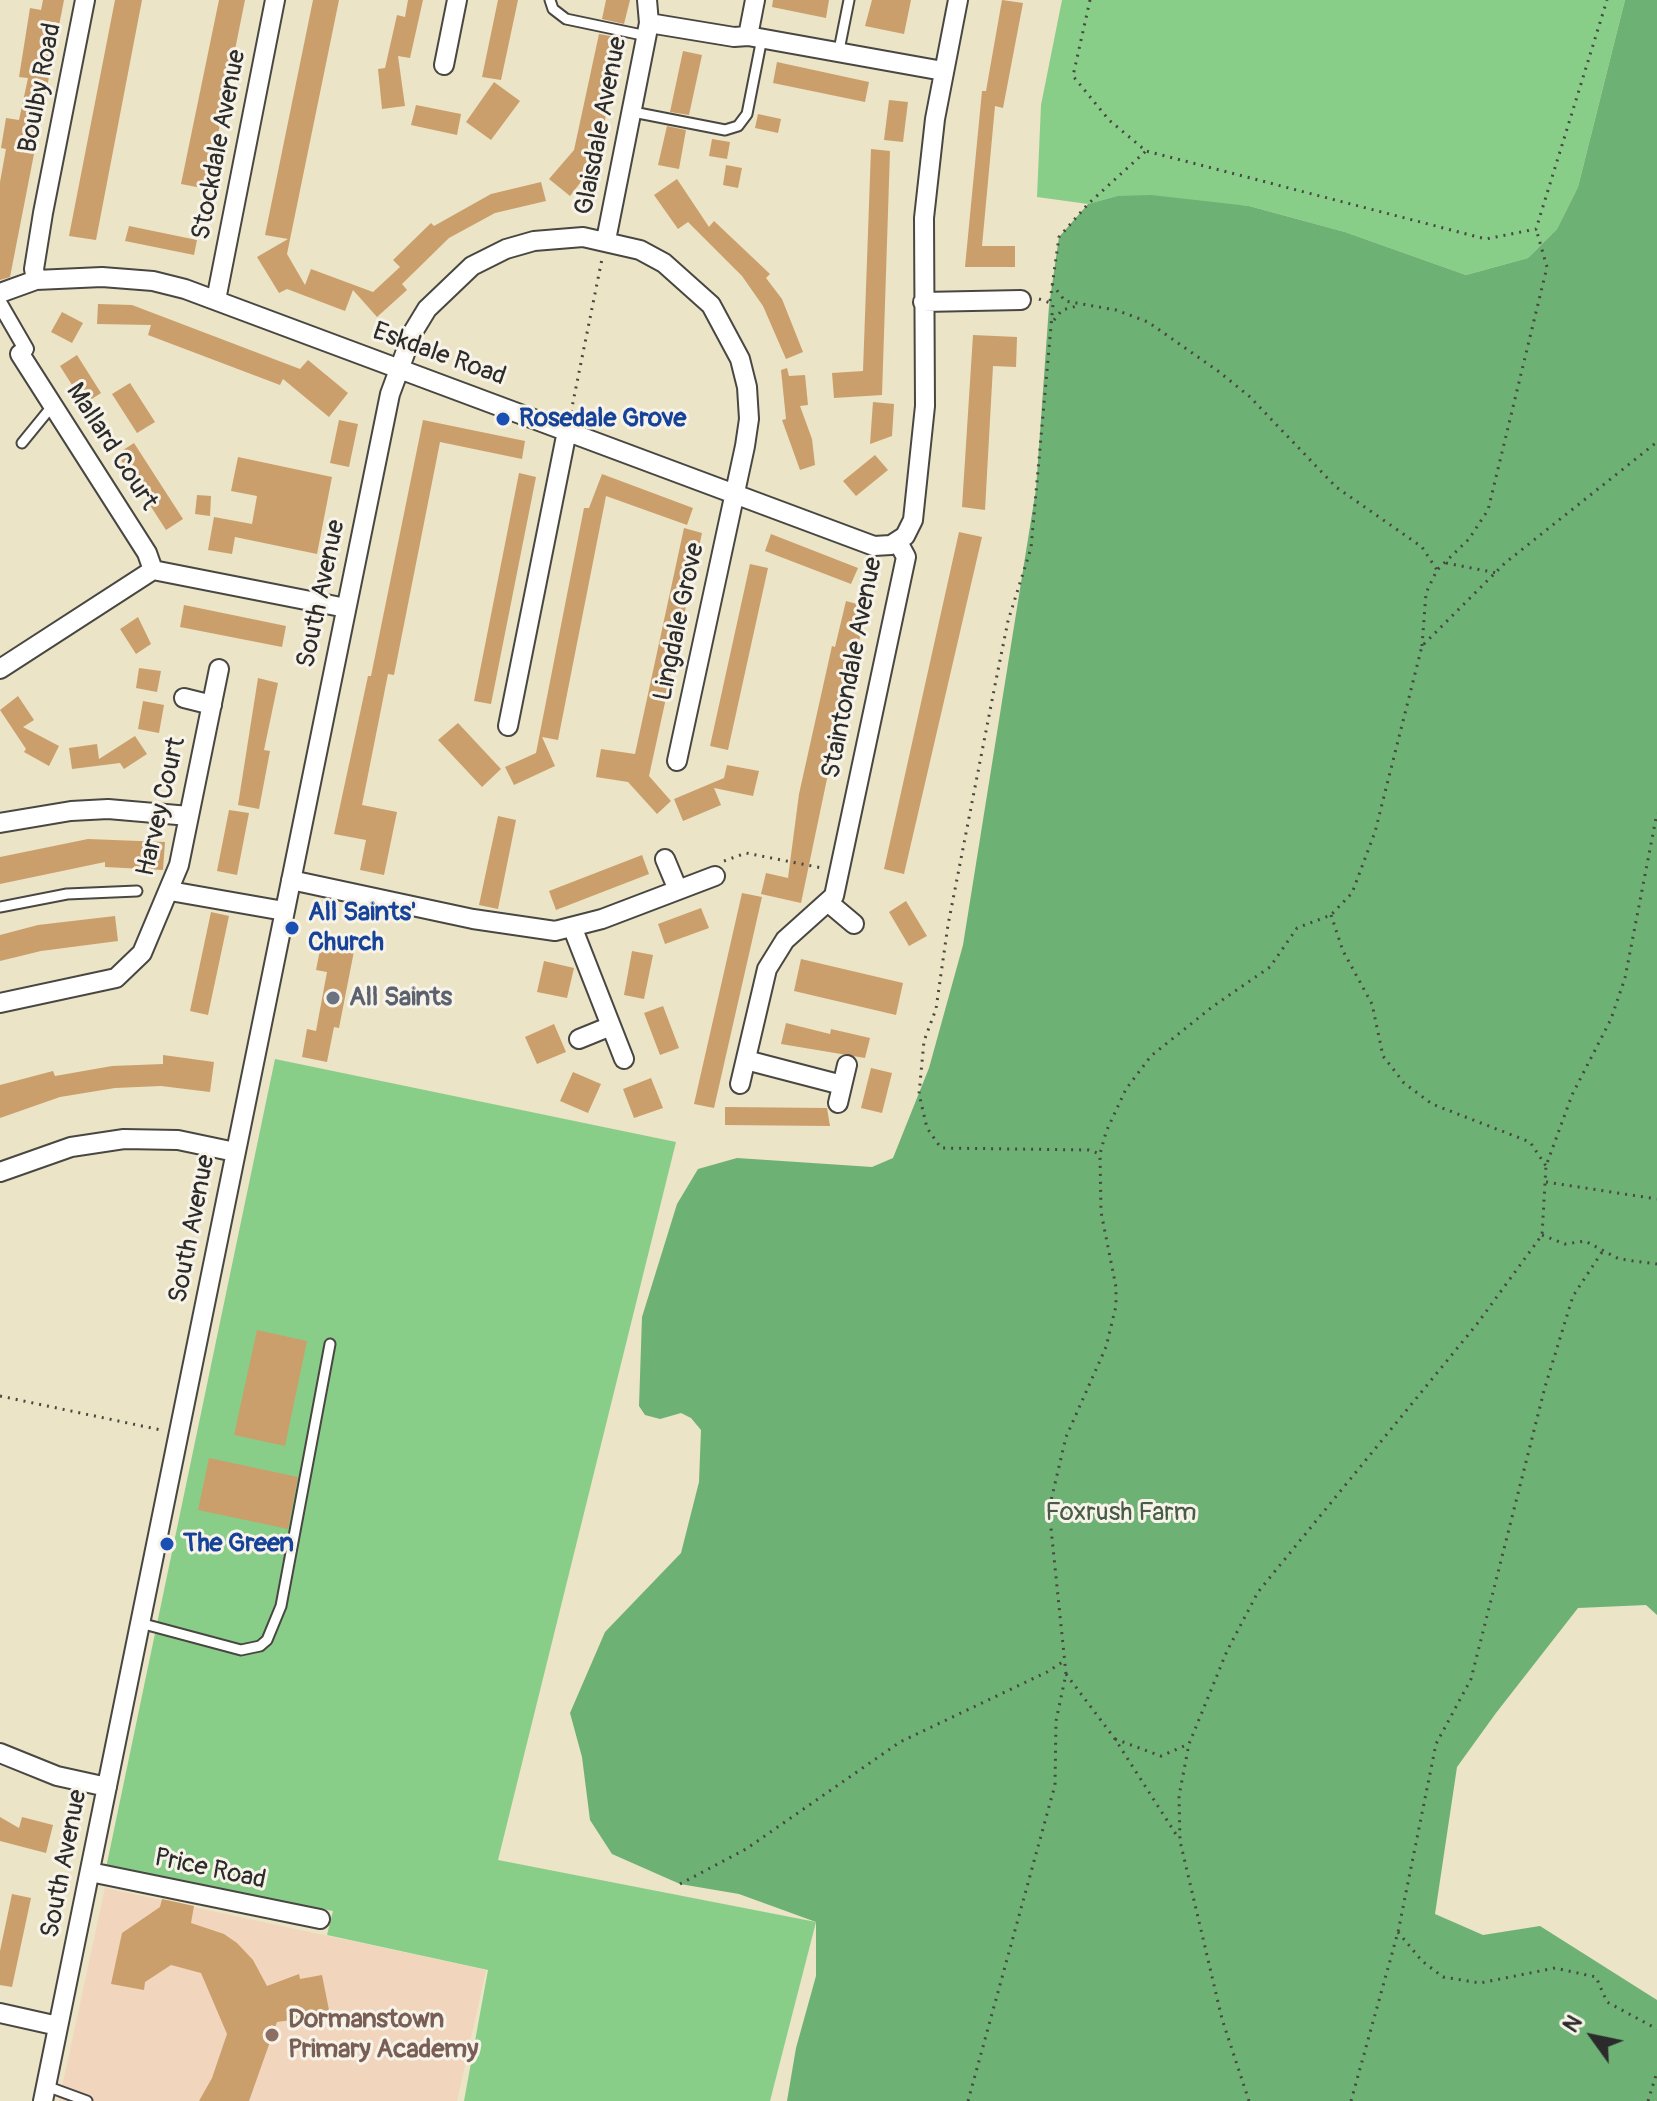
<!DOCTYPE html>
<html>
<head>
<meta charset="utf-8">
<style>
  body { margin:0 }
  #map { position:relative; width:1657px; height:2101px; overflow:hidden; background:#ebe4c6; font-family:Pangolin,sans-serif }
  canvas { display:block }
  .north { position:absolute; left:1553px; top:1997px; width:80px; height:80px; -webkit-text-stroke:6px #f7f3e8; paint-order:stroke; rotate:303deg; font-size:22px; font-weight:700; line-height:32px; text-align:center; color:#2b2b2b }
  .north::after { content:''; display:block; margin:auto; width:28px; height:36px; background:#2b2b2b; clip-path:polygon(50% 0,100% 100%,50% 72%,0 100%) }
</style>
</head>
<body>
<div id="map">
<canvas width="1657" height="2101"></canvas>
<div class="north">N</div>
</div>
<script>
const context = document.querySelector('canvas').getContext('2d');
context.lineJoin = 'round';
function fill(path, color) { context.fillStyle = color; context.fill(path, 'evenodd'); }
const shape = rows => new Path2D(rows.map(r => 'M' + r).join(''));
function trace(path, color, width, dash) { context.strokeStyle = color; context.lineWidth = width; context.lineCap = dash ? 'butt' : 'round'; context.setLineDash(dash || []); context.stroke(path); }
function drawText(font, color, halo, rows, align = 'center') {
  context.font = font + ' Pangolin,sans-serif'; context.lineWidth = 6; context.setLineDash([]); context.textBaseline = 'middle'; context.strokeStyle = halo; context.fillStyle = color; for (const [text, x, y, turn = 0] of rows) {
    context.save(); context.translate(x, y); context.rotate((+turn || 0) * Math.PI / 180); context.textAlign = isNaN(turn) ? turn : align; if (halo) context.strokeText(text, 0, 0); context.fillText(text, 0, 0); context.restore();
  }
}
fill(shape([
  [105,1888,486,1970,457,2101,59,2101]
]), '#f1d5bd');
fill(shape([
  [1062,0,1625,0,1578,187,1557,229,1528,258,1466,275,1345,232,1249,206,1117,196,1088,204,1037,197,1041,105],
  [275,1059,676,1142,498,1860,816,1922,770,2101,464,2101,488,1970,327,1935,333,1911,106,1868]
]), '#89ce88');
fill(shape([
  [1625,0,1657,0,1657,1615,1646,1605,1578,1608,1496,1713,1457,1767,1435,1914,1483,1935,1540,1926,1657,2000,1657,2101,787,2101,796,2048,816,1976,816,1922,739,1894,680,1884,612,1854,590,1820,582,1757,570,1713,605,1632,681,1553,699,1482,701,1430,691,1418,681,1413,660,1419,645,1415,639,1406,642,1317,677,1204,698,1169,737,1158,872,1167,893,1158,929,1068,963,945,1036,489,1049,306,1059,237,1088,204,1117,196,1151,195,1249,206,1345,232,1466,275,1528,258,1557,229,1578,187]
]), '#6eb174');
fill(shape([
  [43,0,64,0,10,277,0,280,0,182,6,149,1,148,6,118,19,120,28,78,19,77,30,8,41,10],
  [115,0,142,0,96,240,69,236],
  [219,0,245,0,207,189,181,184],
  [313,0,339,0,287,254,305,285,311,269,373,292,400,267,393,260,431,223,434,226,491,194,541,182,546,201,495,213,449,238,402,284,407,290,377,317,353,290,345,311,287,289,279,293,257,257,288,239,265,235],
  [408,0,423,0,410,58,398,56,405,106,382,109,378,69,385,68,397,15,405,17],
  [498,0,518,0,501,80,482,77],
  [606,0,630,0,624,24,602,19],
  [773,0,829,0,826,18,772,7],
  [872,0,911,0,904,34,865,26],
  [1002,0,1023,3,1003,108,995,106,982,246,1015,246,1015,267,965,267,982,91,986,91],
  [599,34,621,38,597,161,570,196,549,179,574,150],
  [683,51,702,55,689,115,670,112],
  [777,62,869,82,865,102,773,83],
  [494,82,520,101,491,140,466,122],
  [889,100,908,102,903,142,884,140],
  [416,105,461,114,457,135,411,125],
  [758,114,781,119,778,133,755,128],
  [667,126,686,130,679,169,658,165],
  [712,139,730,142,727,159,709,156],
  [871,149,890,151,882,395,834,398,832,373,863,371],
  [726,165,742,168,738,188,723,185],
  [677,179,709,227,714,221,770,274,766,278,782,299,803,352,786,359,763,306,742,276,688,222,678,229,654,195],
  [129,226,197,240,194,255,125,241],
  [98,304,132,305,300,369,308,360,348,393,329,417,283,379,280,385,148,335,151,325,97,324],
  [62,312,83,323,72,343,51,332],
  [973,335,1017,337,1016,367,993,366,985,510,962,507],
  [77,355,101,393,84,404,60,366],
  [787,368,789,376,805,375,808,405,800,406,812,439,815,465,800,470,782,420,786,419,781,370],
  [130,383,155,422,137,433,112,394],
  [873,402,894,404,892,436,870,444],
  [339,420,358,424,349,467,330,463],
  [423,420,525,441,522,459,440,442,394,675,388,674,362,805,397,812,384,875,360,870,366,840,334,834,368,676,371,676],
  [134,443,183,519,166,530,117,454],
  [875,455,888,470,856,496,843,481],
  [238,457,332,477,317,554,235,537,232,554,208,550,214,517,252,524,257,496,231,491],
  [519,473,536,477,491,704,474,701],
  [602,474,693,508,687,525,606,496,558,740,542,737,555,766,514,785,505,767,536,753,584,508,589,508],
  [197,495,211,496,210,516,195,514],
  [684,528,702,533,649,776,671,801,657,814,628,782,596,777,601,749,635,754],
  [959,532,982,537,904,874,884,869],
  [771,534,858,568,851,584,765,551],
  [750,564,768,568,728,750,710,746],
  [846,601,868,607,858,645,855,645,801,903,761,894,766,873,788,878,799,794,832,646,835,647],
  [184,605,286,626,282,647,180,627],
  [138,617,151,644,136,654,120,629],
  [139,668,161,671,157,692,136,688],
  [258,678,278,683,264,750,270,751,259,809,238,805],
  [18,696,34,720,23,727,59,746,49,766,24,752,26,749,0,710],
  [143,701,164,705,159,733,138,729],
  [458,723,501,769,482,787,438,740],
  [135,736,147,754,124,769,120,763,72,769,69,748,97,744,99,759],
  [727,765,759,771,753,796,714,788,721,805,683,821,674,799,724,778],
  [229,810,249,813,237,875,217,871],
  [498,816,516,820,498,909,479,905],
  [88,839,165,842,163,870,105,867,105,862,0,884,0,857],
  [642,855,649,874,556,910,549,891],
  [742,893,762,897,714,1108,694,1104],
  [906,901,927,936,909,946,889,912],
  [701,908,709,928,665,944,658,924],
  [211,912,229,916,208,1015,190,1011],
  [115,916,118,941,41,951,0,961,0,935,38,925],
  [322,940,355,946,339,1028,334,1027,327,1062,302,1057,307,1029,316,1031,327,972,316,970],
  [632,951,653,955,644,999,624,995],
  [801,959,903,983,896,1015,794,991],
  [544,961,574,968,567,998,537,992],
  [663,1006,679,1048,660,1055,644,1013],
  [786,1023,830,1034,831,1029,870,1038,865,1058,781,1044],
  [554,1024,566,1052,537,1064,525,1037],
  [163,1055,214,1062,210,1092,161,1086,115,1088,60,1097,0,1118,0,1085,53,1071,55,1076,112,1066,163,1064],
  [871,1068,892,1073,882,1113,861,1108],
  [573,1072,601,1084,588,1113,560,1101],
  [651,1078,663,1108,634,1118,623,1089],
  [725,1107,827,1108,830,1126,725,1125],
  [257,1330,307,1341,285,1446,234,1435],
  [209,1458,298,1477,288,1529,198,1510],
  [0,1817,19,1828,22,1817,53,1825,46,1853,0,1841],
  [12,1894,31,1898,12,1987,0,1985,0,1951],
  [162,1899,194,1906,191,1923,224,1934,237,1943,253,1960,267,1986,299,1974,300,1979,322,1975,330,2015,277,2022,249,2101,199,2101,212,2078,227,2034,201,1973,171,1965,145,1982,144,1990,111,1984,122,1933,160,1907]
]), '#cb9f6b');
const service = shape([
  [550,0,553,9,566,19,647,36],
  [839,50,849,0],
  [633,112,725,130,738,126,747,114,762,38],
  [22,443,53,405],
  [0,907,67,894,137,891],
  [140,1623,241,1650,260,1646,267,1640,281,1606,330,1344],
  [46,2086,87,2101]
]);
const pedestrian = shape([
  [0,304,26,349,20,354]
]);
const minor = shape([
  [649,23,734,37,748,36,755,0],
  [748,36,943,71],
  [444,65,457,0],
  [606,240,649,23,647,0],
  [36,280,34,269,43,213,85,0],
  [0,293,36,280,102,277,153,281,185,289,874,546,891,545,905,536,913,520,925,406,924,218,935,119,958,0],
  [216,300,275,0],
  [923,302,1021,300],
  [20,354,147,553,153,570],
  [0,669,153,570,346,608],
  [184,698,212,705],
  [508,726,567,431],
  [0,823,71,811,108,809,189,816],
  [665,859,678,890],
  [291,880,473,919,555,931,602,919,715,876],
  [170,891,284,911],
  [829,903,854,924],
  [573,929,624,1059],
  [0,1003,116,978,142,953,179,865,219,669],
  [579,1039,611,1026],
  [746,1060,842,1085],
  [740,1084,767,969,785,940,834,896,906,557,898,542],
  [838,1103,847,1065],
  [0,1172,71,1147,124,1139,178,1140,235,1152],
  [0,1753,57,1776,107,1787],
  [90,1872,320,1919],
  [0,2013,58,2026],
  [43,2101,390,394,413,332,427,309,472,266,506,249,534,241,583,237,640,250,664,263,711,305,740,359,747,387,749,419,745,446,677,761]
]);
trace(service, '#484742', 13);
trace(pedestrian, '#484742', 18);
trace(minor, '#484742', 22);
trace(shape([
  [1090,0,1073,76,1109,120,1146,151,1486,239,1536,229,1607,0],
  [1052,284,1065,301,1116,310,1148,322,1218,371,1249,396,1336,487,1422,547,1437,570],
  [1039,299,1053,304,1031,548,1008,621,996,680,948,925,936,1009,924,1041,919,1094,927,1128,941,1148,1089,1150,1100,1154],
  [1050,301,1059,237,1088,204,1146,151],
  [1054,320,1062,310,1077,306],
  [571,412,602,259],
  [1446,563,1497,573],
  [1422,646,1426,593,1437,570,1469,539,1488,510,1547,267,1536,229],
  [724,861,746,853,822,868],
  [1331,915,1343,951,1372,1004,1383,1056,1404,1083,1432,1104,1530,1142,1546,1166],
  [1546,1182,1657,1199],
  [1542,1235,1565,1244,1585,1241,1619,1259,1657,1264],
  [0,1396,161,1430],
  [1066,1674,1115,1739,1179,1839],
  [1115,1739,1161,1756,1189,1744],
  [680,1884,746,1849,900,1742,1047,1672,1064,1661],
  [1398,1932,1422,1961,1443,1977,1480,1983,1555,1968,1596,1977,1607,2002,1657,2029],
  [968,2101,1055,1785,1056,1721,1066,1674,1049,1509,1066,1437,1106,1347,1116,1306,1116,1287,1101,1212,1100,1154,1106,1132,1126,1089,1151,1056,1212,1007,1270,967,1297,928,1331,915,1352,893,1375,832,1422,646,1505,563,1657,442],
  [1249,2101,1222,2019,1180,1841,1179,1796,1189,1744,1227,1651,1258,1592,1477,1324,1542,1235,1546,1166,1572,1095,1611,1019,1625,978,1657,813],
  [1351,2101,1398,1932,1436,1744,1471,1679,1545,1387,1573,1296,1604,1249],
  [1648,2101,1657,2072]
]), '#484742', 3, [2, 6]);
trace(service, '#fff', 9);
trace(pedestrian, '#fff', 14);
trace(minor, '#fff', 18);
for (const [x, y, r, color] of [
  [503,419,8,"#1a4fb4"],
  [292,928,8,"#1a4fb4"],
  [333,998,8,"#6b7280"],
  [167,1544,8,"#1a4fb4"],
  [272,2035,8,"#8d6e63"]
]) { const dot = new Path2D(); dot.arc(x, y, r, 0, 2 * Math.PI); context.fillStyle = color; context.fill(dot); trace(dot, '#f7f3e8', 3); }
drawText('26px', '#2b2b2b', '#f7f3e8', [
  ["Boulby Road",41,88,-79],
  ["Glaisdale Avenue",602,126,-79],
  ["Stockdale Avenue",220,145,-79],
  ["Eskdale Road",439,355,20],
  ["Mallard Court",111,447,57],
  ["South Avenue",322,594,-78],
  ["Lingdale Grove",680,622,-78],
  ["Staintondale Avenue",853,668,-79],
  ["Harvey Court",162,807,-77],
  ["South Avenue",193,1229,-79],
  ["South Avenue",65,1864,-79],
  ["Price Road",210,1870,12]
]);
drawText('bold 26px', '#164399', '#f7f3e8', [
  ["Rosedale Grove",519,419],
  ["All Saints'",308,913],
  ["Church",308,943],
  ["The Green",183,1544]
], 'left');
drawText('bold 26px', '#5b616d', '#f7f3e8', [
  ["All Saints",349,998]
], 'left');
drawText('26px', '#475c47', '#f7f3e8', [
  ["Foxrush Farm",1121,1513]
]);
drawText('bold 26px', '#785e54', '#f7f3e8', [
  ["Dormanstown",288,2020],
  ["Primary Academy",288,2050]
], 'left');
</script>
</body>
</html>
